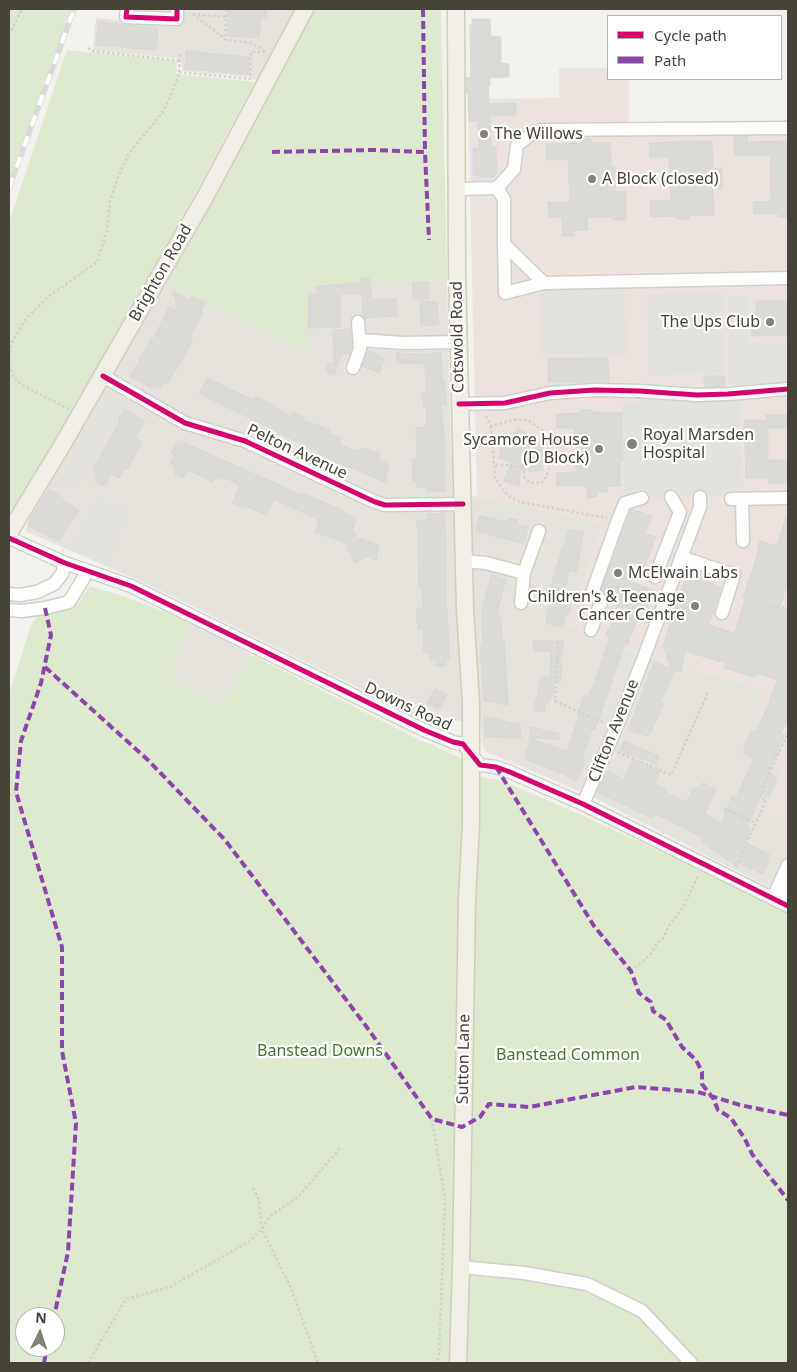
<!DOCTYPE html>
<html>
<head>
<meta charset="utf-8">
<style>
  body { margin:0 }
  #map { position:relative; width:797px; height:1372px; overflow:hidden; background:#f2f1ed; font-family:"Noto Sans",sans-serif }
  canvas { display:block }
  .frame { position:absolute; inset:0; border:10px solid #484339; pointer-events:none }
  .legend { position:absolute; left:607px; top:15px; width:175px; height:65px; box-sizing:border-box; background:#fff; border:1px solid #b6b4b0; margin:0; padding:6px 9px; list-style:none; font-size:15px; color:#484339 }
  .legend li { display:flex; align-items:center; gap:10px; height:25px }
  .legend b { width:25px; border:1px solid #b6b4b0 }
  .north { position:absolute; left:15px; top:1307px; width:50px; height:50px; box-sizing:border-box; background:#fff; border:1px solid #b6b4b0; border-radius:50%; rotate:4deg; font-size:14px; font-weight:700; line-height:20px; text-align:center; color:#484339 }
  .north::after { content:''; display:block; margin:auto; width:18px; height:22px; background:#848078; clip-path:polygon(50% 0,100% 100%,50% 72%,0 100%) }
</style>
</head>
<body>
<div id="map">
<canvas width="797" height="1372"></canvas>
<div class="frame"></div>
<ul class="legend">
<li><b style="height:6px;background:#d6006c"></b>Cycle path</li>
<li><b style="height:6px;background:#8e44ad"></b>Path</li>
</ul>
<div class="north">N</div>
</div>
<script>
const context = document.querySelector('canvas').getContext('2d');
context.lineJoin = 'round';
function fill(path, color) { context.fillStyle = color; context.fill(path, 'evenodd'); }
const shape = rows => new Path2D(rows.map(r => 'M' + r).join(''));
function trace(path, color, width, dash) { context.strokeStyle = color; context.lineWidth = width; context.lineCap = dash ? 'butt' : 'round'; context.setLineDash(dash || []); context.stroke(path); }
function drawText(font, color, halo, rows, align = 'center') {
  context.font = font + ' "Noto Sans",sans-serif'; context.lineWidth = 4.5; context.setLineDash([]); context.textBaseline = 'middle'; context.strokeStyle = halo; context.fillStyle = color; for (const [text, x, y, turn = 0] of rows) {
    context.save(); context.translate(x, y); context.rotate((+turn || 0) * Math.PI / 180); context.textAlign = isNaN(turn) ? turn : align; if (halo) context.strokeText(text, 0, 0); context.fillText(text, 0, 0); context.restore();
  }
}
fill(shape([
  [133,9,305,9,264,83,249,77,182,71,182,59,93,50,96,18,132,22],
  [159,278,307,353,307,286,447,280,451,450,462,480,463,494,602,523,569,626,651,660,652,657,766,691,788,736,776,763,784,767,765,815,785,824,785,853,788,855,788,897,595,798,485,751,482,745,481,722,422,719,147,584,25,531,43,478],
  [191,622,252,655,221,705,169,677]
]), '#e5e3dc');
fill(shape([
  [559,68,608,68,608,79,629,79,629,124,788,122,788,855,785,853,785,825,765,816,783,767,776,763,788,736,753,720,766,691,653,657,651,660,569,626,602,523,477,497,468,99,559,98]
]), '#ece3df');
fill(shape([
  [9,9,72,9,9,183],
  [305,9,441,9,447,280,308,286,307,354,159,278],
  [67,50,177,61,176,74,255,82,145,287,20,502,12,510,9,508,9,222],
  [90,586,129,598,191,622,169,677,220,705,252,655,420,740,463,759,464,775,500,780,577,813,788,910,788,1363,9,1363,9,694,31,625,38,616,77,605],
  [25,1317,55,1317,55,1347,25,1347]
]), '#deeacf');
fill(shape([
  [625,289,626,355,542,354,541,290],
  [722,292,724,373,649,375,647,294],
  [728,296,748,296,749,343,788,343,788,383,729,385],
  [111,393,126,401,74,489,59,481],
  [740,399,743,495,625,498,622,402],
  [97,498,130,512,107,564,70,550]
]), '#e4e2de');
const building = shape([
  [229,9,267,9,266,18,261,18,259,38,227,36,229,9],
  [472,19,490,19,491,36,501,37,501,63,509,64,509,77,490,78,490,85,488,85,489,104,516,103,516,115,490,116,491,147,496,147,497,174,494,177,479,177,476,175,473,175,473,148,479,148,478,121,469,121,468,93,466,93,466,78,471,77,470,25,472,25,472,19],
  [98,22,158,28,156,50,96,45,98,22],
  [186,51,249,57,248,74,185,69,186,51],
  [747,136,747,142,788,141,788,217,778,217,778,213,754,214,753,202,771,201,770,155,734,155,734,137,747,136],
  [583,138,591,138,592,143,610,143,611,167,615,167,615,191,626,191,626,220,613,220,613,217,587,217,588,230,574,231,574,236,562,236,562,217,549,218,548,202,570,202,568,159,546,160,546,144,583,143,583,138],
  [693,141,712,141,713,169,722,168,722,190,713,190,714,215,689,215,689,219,677,219,676,216,651,217,650,201,671,201,669,157,650,157,649,143,693,141],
  [362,278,369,278,372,299,396,299,397,316,365,318,363,316,362,294,340,294,340,327,308,328,309,294,317,294,317,286,362,283,362,278],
  [413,282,428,282,429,299,413,299,413,282],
  [173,291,190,300,192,296,205,302,201,312,203,313,189,337,193,340,177,368,167,384,163,382,161,387,159,385,157,388,154,386,152,389,131,377,131,375,151,339,153,340,169,307,178,310,173,291],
  [420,301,437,302,439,325,421,326,420,301],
  [756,301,788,301,788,335,751,336,751,314,756,314,756,301],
  [350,329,352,348,350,353,342,354,334,375,325,371,329,363,334,365,333,330,350,329],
  [369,351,385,359,379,373,362,366,369,351],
  [441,352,442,379,444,379,447,405,441,405,445,443,445,491,427,492,427,487,417,487,417,481,413,481,412,459,416,459,417,452,416,428,426,427,427,409,424,407,422,393,426,393,425,364,397,363,396,353,424,354,441,352],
  [548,358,608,358,609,382,548,382,548,358],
  [704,376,725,376,725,386,704,387,704,376],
  [207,378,253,400,255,396,275,406,274,407,291,417,294,412,304,417,303,420,330,430,329,433,341,438,339,444,356,451,363,448,380,453,379,460,389,465,385,482,325,457,306,446,199,393,207,378],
  [124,409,145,421,135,438,142,442,127,470,125,469,119,478,111,474,106,484,102,486,95,481,97,473,92,470,120,421,118,420,124,409],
  [592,409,592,412,622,413,623,461,620,461,620,486,607,487,607,492,596,492,597,497,587,498,587,487,583,487,583,485,557,486,556,473,576,472,575,428,557,428,556,414,580,413,580,410,592,409],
  [766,415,788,415,788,428,768,428,768,460,788,460,788,483,769,484,769,478,746,478,744,420,767,420,766,415],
  [519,428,537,443,542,443,543,471,520,471,519,486,503,481,512,462,499,458,502,444,501,436,515,433,519,428],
  [178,440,302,495,303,493,337,508,356,519,352,532,356,534,355,537,379,545,376,560,367,557,355,563,351,552,346,550,348,544,315,532,319,522,316,521,317,519,274,499,267,515,243,505,242,508,232,503,240,485,221,476,219,479,215,477,212,482,188,470,184,478,175,474,176,470,174,469,175,466,170,463,174,455,171,453,178,440],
  [49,489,64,499,63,501,79,510,59,541,30,527,28,523,49,489],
  [633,509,652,516,645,533,656,537,645,566,634,562,627,580,653,590,647,608,642,606,628,644,625,643,595,730,592,729,582,758,585,759,577,781,566,776,566,775,527,760,528,758,525,757,526,751,531,739,567,751,579,716,577,716,584,695,588,697,590,690,592,690,610,637,606,636,620,599,605,593,602,589,626,523,631,510,633,509],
  [444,513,446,535,446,595,449,647,449,660,446,660,446,666,435,666,436,661,430,661,431,653,423,653,424,629,418,629,419,624,417,624,417,608,423,608,422,588,419,588,417,520,427,520,427,514,444,513],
  [480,516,508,522,508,518,518,520,517,524,528,527,524,544,476,531,480,516],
  [786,516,788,516,788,580,780,608,788,611,788,719,781,734,784,735,777,753,768,772,777,778,768,798,761,794,747,829,751,830,745,843,769,854,767,860,769,861,763,874,745,866,736,863,736,865,725,859,726,858,701,843,704,838,654,813,652,818,597,792,607,771,624,779,633,759,659,772,654,784,667,789,666,792,687,803,692,790,703,783,716,789,705,814,722,823,732,796,736,798,754,758,743,753,745,749,744,748,751,731,756,732,770,701,769,701,777,680,756,673,755,677,724,668,725,663,685,651,681,672,674,670,661,702,664,703,651,732,649,732,648,736,628,730,654,662,671,669,663,646,687,571,690,569,696,571,710,583,721,587,709,625,735,633,745,599,743,598,756,559,760,541,777,546,786,516],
  [569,529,584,532,576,572,569,571,563,601,571,604,569,614,566,613,562,627,546,623,547,616,550,598,549,598,556,567,557,567,562,547,564,548,569,529],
  [491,575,506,579,496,617,501,617,502,639,504,639,508,705,484,701,480,645,482,645,482,639,483,639,481,614,491,575],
  [533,641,564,641,559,663,562,664,560,683,554,682,554,690,549,704,546,702,544,712,534,710,541,677,550,678,551,651,534,651,533,641],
  [435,689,447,694,441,707,439,706,438,709,427,703,435,689],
  [484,716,520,725,521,738,485,737,484,716],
  [531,727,559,734,559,739,529,738,531,727],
  [624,741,659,756,656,764,620,750,624,741]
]);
fill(building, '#dcdad6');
trace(building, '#dad8d3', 1);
const minor = shape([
  [127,9,126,17,177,19,177,9],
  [497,188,504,199,504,244,544,283,788,278],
  [456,189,497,188,514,169,517,145,529,136,540,130,788,128],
  [504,244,505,293,544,283],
  [360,340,404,343,458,342],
  [353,368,360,349,358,322],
  [103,376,185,423,245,441,375,502,385,505,463,504],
  [459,404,505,403,550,393,595,390,639,391,697,395,728,394,788,389],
  [731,499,788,498],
  [742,499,743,541],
  [9,538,65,563,131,586,424,730,453,742,463,744,480,765,496,767,510,772,583,804,788,906],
  [681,557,734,575,722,613],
  [464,561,486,563,524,573],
  [655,577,680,512,671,497],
  [9,594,20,595,37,592,54,584,62,574,65,563],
  [521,603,524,573,539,531],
  [9,610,22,611,45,608,69,602,88,571],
  [591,630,601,602,593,590,618,520,625,503,642,498],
  [583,804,616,728,644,657,700,507,700,497],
  [773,898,788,865],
  [781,902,788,887],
  [461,1267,524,1273,587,1284,642,1311,691,1363]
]);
const major = shape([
  [456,9,457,269,465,609,471,703,471,824,467,900,461,1267,458,1363],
  [9,533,60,449,205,197,305,9]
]);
trace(minor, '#d0cfcb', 15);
trace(major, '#d3cebc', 19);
trace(shape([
  [193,14,225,39,251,43,266,52],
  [193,14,226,17,225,38],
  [226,17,227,9],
  [9,35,22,9],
  [88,48,93,51,180,61],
  [179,72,250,79,251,52,266,52],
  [69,409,22,385,12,375,9,361,11,344,25,320,48,297,97,262,107,231,110,201,118,177,129,153,163,112,178,78,181,52],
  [486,416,491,426,518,419,529,421,543,431,546,437,548,446,549,469,546,477,541,483,531,483,525,478,523,469,508,465,494,465,495,477,503,490,510,497,520,502,607,518],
  [491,426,494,465],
  [772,606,788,608],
  [558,641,555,701,605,723],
  [618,752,671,775,708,692],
  [9,796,16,792],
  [724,809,756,823],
  [736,867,766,800,760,797,765,782,788,733],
  [631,971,650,955,657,943,664,937,668,927,679,913,685,903,699,874],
  [432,1119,445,1200,439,1354,437,1363],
  [253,1188,259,1200,262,1229,291,1288,318,1363],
  [88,1363,126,1299,170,1287,250,1241,262,1229,270,1216,298,1197,341,1147]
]), '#d2d1cb', 2.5, [2.5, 2.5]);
trace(minor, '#fdfdfc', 12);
trace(major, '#f1eee5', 16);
const rail = shape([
  [9,188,74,9]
]);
trace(rail, '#dadad9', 5.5);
trace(rail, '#fff', 4, [11]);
trace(shape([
  [423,9,425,152],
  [272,152,374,150,425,152,429,240],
  [45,608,51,635,41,683,21,741,16,792,62,947,62,1051,76,1123,68,1252,54,1317],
  [45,667,148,760,225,840,366,1026,432,1119,462,1127,480,1117,489,1104,529,1107,636,1087,698,1092,740,1105,788,1115],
  [496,767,594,926,631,971,639,993,651,1002,653,1011,666,1020,682,1047,696,1060,702,1072,702,1084,713,1098,718,1110,731,1118,745,1139,752,1154,788,1200],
  [44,1363,47,1347]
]), '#8e44ad', 4, [8, 4]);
trace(shape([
  [127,9,126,17,177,19,177,9],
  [103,376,185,423,245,441,375,502,385,505,463,504],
  [459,404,505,403,550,393,595,390,639,391,697,395,728,394,788,389],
  [9,538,65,563,131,586,424,730,453,742,463,744,480,765,496,767,510,772,583,804,788,906]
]), '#d6006c', 5);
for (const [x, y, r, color] of [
  [484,134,5,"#848078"],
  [592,179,5,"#848078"],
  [770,322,5,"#848078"],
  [632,444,6,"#848078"],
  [599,449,5,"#848078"],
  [618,573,5,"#848078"],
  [695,606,5,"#848078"]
]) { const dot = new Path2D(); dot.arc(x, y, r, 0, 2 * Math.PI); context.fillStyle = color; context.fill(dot); trace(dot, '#fff', 2); }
drawText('16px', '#484339', '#fff', [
  ["The Willows",494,134],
  ["A Block (closed)",602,179],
  ["The Ups Club",760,322,"right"],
  ["Royal Marsden",643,435],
  ["Hospital",643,453],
  ["Sycamore House",589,440,"right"],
  ["(D Block)",589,458,"right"],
  ["McElwain Labs",628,573],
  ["Children's & Teenage",685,597,"right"],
  ["Cancer Centre",685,615,"right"]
], 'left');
drawText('16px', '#484339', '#fff', [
  ["Brighton Road",161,273,-60],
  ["Cotswold Road",458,337,-91],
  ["Pelton Avenue",297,452,25],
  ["Downs Road",408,707,25],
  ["Clifton Avenue",614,731,-68],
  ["Sutton Lane",464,1059,-89]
]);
drawText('16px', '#457630', '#fff', [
  ["Banstead Downs",320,1051],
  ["Banstead Common",568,1055]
]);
</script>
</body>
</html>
